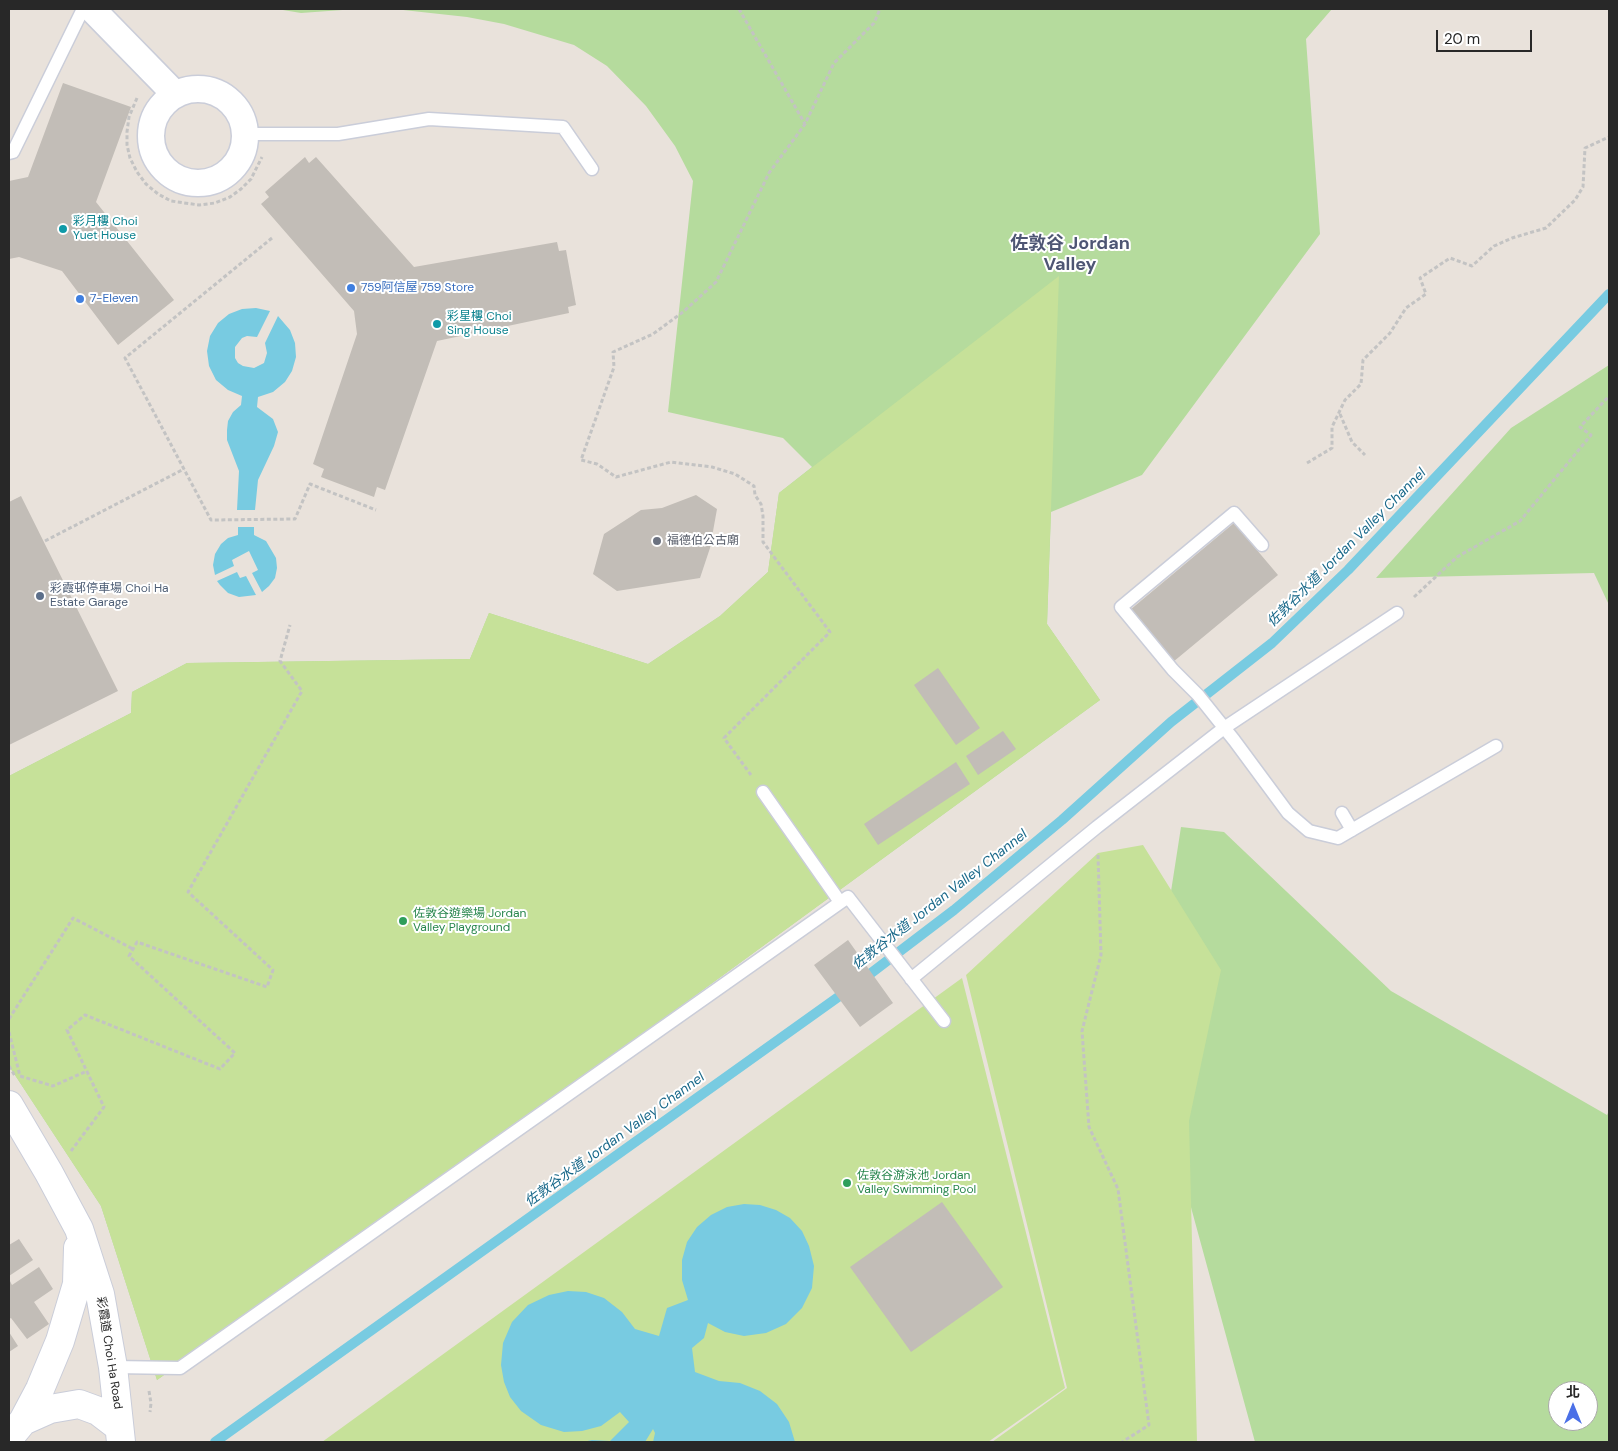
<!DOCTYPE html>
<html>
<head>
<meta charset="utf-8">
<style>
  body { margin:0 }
  #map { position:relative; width:1618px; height:1451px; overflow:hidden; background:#e9e2db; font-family:"DM Sans","Noto Sans TC",sans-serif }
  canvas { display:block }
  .frame { position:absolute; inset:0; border:10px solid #282828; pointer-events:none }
  .north { position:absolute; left:1548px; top:1381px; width:50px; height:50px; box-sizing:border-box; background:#fff; border:1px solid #a9a9a9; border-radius:50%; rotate:0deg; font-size:14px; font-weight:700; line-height:20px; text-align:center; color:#282828 }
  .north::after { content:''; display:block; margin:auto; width:18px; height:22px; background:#4b70e7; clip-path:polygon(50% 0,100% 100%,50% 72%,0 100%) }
  .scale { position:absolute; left:1436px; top:30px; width:96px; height:22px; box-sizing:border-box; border:2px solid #282828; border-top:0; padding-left:6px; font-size:15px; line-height:18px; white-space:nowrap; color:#282828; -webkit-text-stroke:4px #fff; paint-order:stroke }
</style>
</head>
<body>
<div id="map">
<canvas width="1618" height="1451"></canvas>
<div class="frame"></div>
<div class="north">北</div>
<div class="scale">20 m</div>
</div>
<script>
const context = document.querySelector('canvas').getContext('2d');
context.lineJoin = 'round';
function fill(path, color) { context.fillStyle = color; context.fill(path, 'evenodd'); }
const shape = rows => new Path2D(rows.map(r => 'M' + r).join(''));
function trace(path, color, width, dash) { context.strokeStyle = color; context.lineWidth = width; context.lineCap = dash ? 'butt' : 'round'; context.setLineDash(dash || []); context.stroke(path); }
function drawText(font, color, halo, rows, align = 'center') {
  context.font = font + ' "DM Sans","Noto Sans TC",sans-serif'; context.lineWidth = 4; context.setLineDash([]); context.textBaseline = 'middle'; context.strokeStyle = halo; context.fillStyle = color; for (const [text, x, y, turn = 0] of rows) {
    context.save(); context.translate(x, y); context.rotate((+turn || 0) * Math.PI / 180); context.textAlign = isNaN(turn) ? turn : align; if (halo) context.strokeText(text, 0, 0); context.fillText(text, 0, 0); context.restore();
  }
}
fill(shape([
  [277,9,1332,9,1306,39,1320,234,1142,475,1051,512,1047,624,1100,700,511,1130,157,1380,101,1206,9,1066,9,776,131,713,132,692,187,663,470,659,489,613,648,664,720,616,768,572,779,493,812,467,783,438,668,412,693,181,675,146,646,106,607,66,574,45,504,24,467,17,394,9,356,9,301,13],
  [1609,365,1609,605,1594,573,1376,578,1511,428],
  [1181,827,1224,832,1391,991,1607,1115,1609,1111,1609,1442,1255,1442,1147,1046],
  [1558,1391,1588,1391,1588,1421,1558,1421]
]), '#b5db9d');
fill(shape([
  [1059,276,1047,624,1100,700,511,1130,157,1380,101,1206,9,1066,9,776,131,713,132,692,187,663,470,659,489,613,648,664,720,616,768,572,779,493],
  [1143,845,1221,970,1189,1121,1197,1442,992,1442,1067,1388,966,975,1098,853],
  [962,978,1065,1388,988,1442,322,1442]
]), '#c6e199');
fill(shape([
  [256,308,270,311,257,337,247,336,242,338,235,347,235,358,238,363,243,366,254,368,264,363,267,353,265,343,278,316,290,330,295,343,296,357,292,371,285,382,273,392,258,397,257,407,273,419,278,432,274,446,258,480,255,510,237,510,239,471,227,440,227,430,228,421,233,412,241,405,242,396,228,390,216,380,209,366,207,351,210,336,218,323,229,314,242,309],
  [238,527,254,527,254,535,266,541,276,558,277,568,275,578,269,586,262,592,252,573,258,570,249,551,232,560,234,566,215,575,213,565,215,554,221,544,228,538,238,535],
  [237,572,240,578,246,576,256,595,239,597,228,593,220,585,217,581],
  [744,1204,760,1205,776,1210,790,1218,802,1231,809,1246,814,1266,812,1288,802,1308,786,1324,766,1333,744,1336,725,1332,708,1323,704,1338,692,1348,695,1372,719,1381,740,1383,760,1391,777,1404,789,1422,795,1442,653,1442,655,1433,653,1429,645,1442,583,1442,592,1440,610,1441,629,1422,620,1412,601,1426,582,1431,564,1432,541,1425,521,1411,510,1397,504,1382,501,1365,503,1343,512,1322,528,1305,549,1295,568,1291,586,1292,604,1298,622,1312,635,1329,659,1336,667,1308,688,1300,682,1280,682,1260,687,1242,697,1227,711,1215,727,1207]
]), '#78cbe1');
trace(shape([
  [862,980,954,910,1062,820,1171,722,1272,643,1348,570,1609,294],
  [215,1442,848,990]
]), '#78cbe1', 10);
fill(shape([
  [63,83,131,107,96,202,174,300,118,345,62,271,19,257,9,259,9,181,28,177],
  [305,157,309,163,316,157,414,267,557,242,559,251,566,250,576,305,568,307,569,313,437,341,385,490,377,487,374,497,321,477,324,469,313,464,357,334,354,311,261,204,269,197,265,192],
  [696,495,717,509,710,548,700,578,617,591,593,574,604,534,641,510,662,508],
  [21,496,118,691,9,745,9,502],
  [1234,523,1278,575,1173,662,1130,610],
  [938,668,980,728,956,745,914,685],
  [1003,731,1016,749,978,775,966,756],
  [956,762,970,784,878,845,864,824],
  [848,940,893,1003,860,1027,814,965],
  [942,1202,1003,1287,911,1352,850,1267],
  [19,1239,33,1260,9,1276,9,1245],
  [39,1267,53,1289,34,1302,49,1324,27,1339,11,1318,9,1319,9,1279,12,1285],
  [9,1332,18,1346,9,1352]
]), '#c2bdb7');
const lane = shape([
  [246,134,338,134,429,119,563,127,592,169],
  [9,153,13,152,83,9],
  [1262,545,1234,513,1121,607,1173,670,1198,695,1234,740,1288,813,1309,831,1338,838,1496,746],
  [763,792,840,902],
  [1342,813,1352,830],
  [911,979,1097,827,1224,728,1397,613],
  [113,1367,180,1368,848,897,944,1021]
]);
const street = shape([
  [92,9,175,94],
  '151 136a47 47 0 1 1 94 0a47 47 0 1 1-94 0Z'
]);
const secondary = shape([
  [9,1105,49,1173,79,1229,100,1294,113,1367,121,1442],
  [23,1421,40,1389,60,1341,77,1284,78,1248],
  [9,1438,23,1421,50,1409,79,1404,98,1411,119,1427]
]);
trace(lane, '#cacdd9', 15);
trace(street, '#cacdd9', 29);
trace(secondary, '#cacdd9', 30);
trace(shape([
  [739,9,805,124],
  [137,98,129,117,127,132,127,145,130,158,137,172,146,184,158,194,171,201,199,205,215,203,230,197,241,189,251,179,262,157],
  [272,238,125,358,211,520,295,519,310,484,376,510],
  [1340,414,1352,442,1365,455],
  [1307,463,1332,448,1332,427,1345,400,1361,384,1363,360,1390,333,1406,308,1426,294,1420,278,1450,258,1472,266,1494,246,1512,238,1546,228,1575,200,1583,187,1585,148,1609,137],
  [45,541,184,469],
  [1414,597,1457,557,1520,521,1591,435,1580,427,1609,396],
  [751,775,724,738,830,632,763,542,763,516,761,504,755,495,754,486,735,474,712,467,671,462,616,477,597,464,581,460,614,367,613,352,653,334,683,312,716,282,769,173,805,124,834,63,874,23,880,9],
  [1098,855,1101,955,1082,1031,1089,1127,1118,1189,1149,1425,1122,1442],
  [9,1019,73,918,133,949],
  [9,1032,20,1076,53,1086,87,1071],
  [9,1066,15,1076],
  [71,1151,104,1107,67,1030,85,1015,220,1069,235,1053,129,956,137,942,267,987,273,970,188,892,302,691,280,661,290,625],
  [149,1391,151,1403,150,1412]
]), '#c3c3c3', 3, [4, 2.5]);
trace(lane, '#fff', 12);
trace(street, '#fff', 26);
trace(secondary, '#fff', 28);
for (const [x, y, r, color] of [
  [63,229,5,"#0f9aa8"],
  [351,288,5,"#3f7fe0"],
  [80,299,5,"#3f7fe0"],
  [437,324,5,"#0f9aa8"],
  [657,541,5,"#6b7280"],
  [40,596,5,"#5c6f8a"],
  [403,921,5,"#2e9e5b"],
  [847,1183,5,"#2e9e5b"]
]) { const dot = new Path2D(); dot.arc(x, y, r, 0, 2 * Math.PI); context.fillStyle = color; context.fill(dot); trace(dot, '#fff', 2); }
drawText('12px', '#0d838f', '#fff', [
  ["彩月樓 Choi",73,222],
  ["Yuet House",73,236],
  ["彩星樓 Choi",447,317],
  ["Sing House",447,331]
], 'left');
drawText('12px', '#366cbe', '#fff', [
  ["759阿信屋 759 Store",361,288],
  ["7-Eleven",90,299]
], 'left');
drawText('12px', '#5b616d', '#fff', [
  ["福德伯公古廟",667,541]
], 'left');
drawText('12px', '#4e5e75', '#fff', [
  ["彩霞邨停車場 Choi Ha",50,589],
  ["Estate Garage",50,603]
], 'left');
drawText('12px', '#27864d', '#fff', [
  ["佐敦谷遊樂場 Jordan",413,914],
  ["Valley Playground",413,928],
  ["佐敦谷游泳池 Jordan",857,1176],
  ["Valley Swimming Pool",857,1190]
], 'left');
drawText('12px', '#282828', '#fff', [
  ["彩霞道 Choi Ha Road",109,1353,81]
]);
drawText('italic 14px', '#1a698a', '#fff', [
  ["佐敦谷水道 Jordan Valley Channel",1347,548,-45],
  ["佐敦谷水道 Jordan Valley Channel",940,900,-38],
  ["佐敦谷水道 Jordan Valley Channel",615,1140,-36]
]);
drawText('bold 18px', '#4e5674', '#fff', [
  ["佐敦谷 Jordan",1070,244],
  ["Valley",1070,265]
]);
</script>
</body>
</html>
